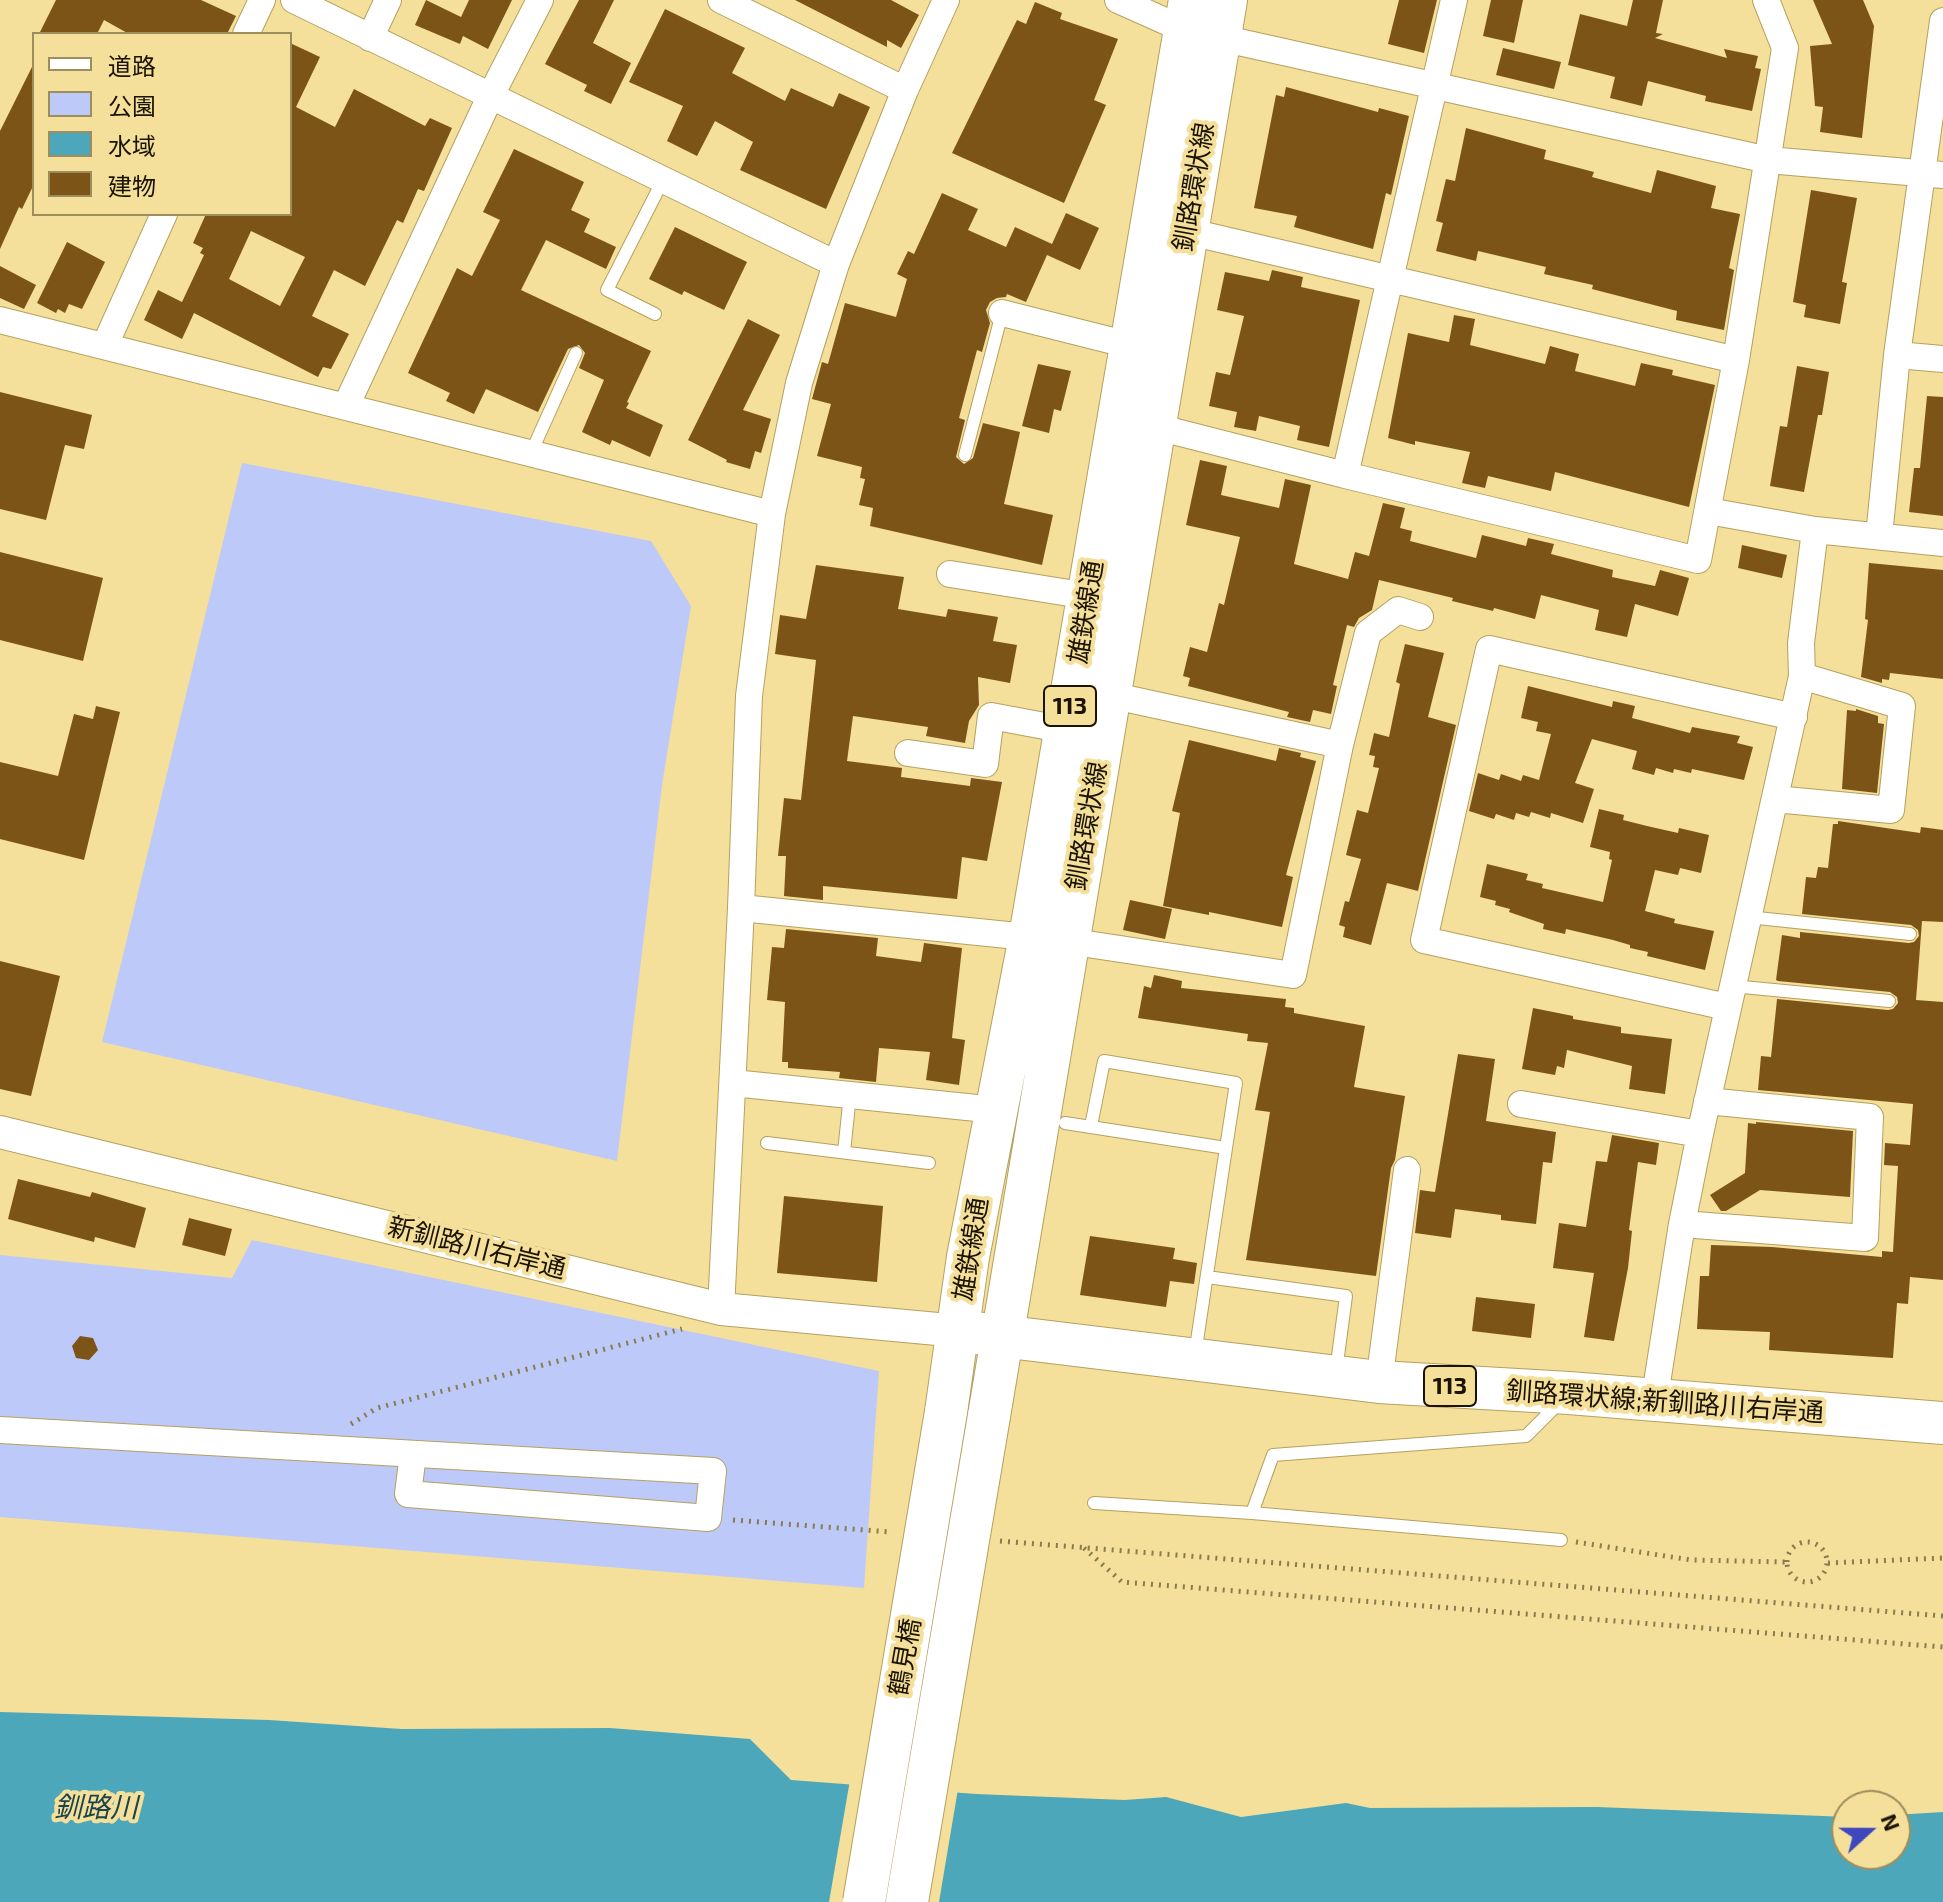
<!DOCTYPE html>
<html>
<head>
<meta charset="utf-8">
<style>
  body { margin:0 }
  #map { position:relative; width:1943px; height:1902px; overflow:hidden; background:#f4df9b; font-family:"Exo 2","Noto Sans JP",sans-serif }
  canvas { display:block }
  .legend { position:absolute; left:32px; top:32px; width:260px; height:184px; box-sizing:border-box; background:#f4df9b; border:2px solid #9d8d5d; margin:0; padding:10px 14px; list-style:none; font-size:24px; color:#1b1300 }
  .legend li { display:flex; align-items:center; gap:16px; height:40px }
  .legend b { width:40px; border:2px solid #9d8d5d }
  .north { position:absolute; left:1831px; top:1790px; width:80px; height:80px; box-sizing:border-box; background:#f4df9b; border:2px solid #9d8d5d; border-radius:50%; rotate:69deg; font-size:22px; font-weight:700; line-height:32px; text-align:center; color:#1b1300 }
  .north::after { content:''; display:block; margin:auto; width:28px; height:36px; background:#3d48bc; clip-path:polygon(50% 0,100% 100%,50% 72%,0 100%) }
</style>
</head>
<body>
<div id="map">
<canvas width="1943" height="1902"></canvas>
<ul class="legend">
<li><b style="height:10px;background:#fff"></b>道路</li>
<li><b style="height:22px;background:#bdcaf9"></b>公園</li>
<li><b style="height:22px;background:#4ca7ba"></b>水域</li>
<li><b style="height:22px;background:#7c5418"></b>建物</li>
</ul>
<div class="north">N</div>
</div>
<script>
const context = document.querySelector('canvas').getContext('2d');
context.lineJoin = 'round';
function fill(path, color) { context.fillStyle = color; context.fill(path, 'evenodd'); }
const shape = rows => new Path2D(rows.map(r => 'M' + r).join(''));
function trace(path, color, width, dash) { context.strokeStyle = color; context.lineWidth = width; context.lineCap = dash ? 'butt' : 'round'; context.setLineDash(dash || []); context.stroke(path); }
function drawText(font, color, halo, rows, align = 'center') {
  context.font = font + ' "Exo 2","Noto Sans JP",sans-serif'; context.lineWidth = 8; context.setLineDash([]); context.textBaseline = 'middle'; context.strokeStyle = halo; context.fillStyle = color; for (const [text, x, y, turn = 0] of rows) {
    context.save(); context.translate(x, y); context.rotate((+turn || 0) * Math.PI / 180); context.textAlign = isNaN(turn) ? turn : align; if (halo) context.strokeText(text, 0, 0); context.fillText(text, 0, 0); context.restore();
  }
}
fill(shape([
  [242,463,651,541,691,606,662,785,617,1161,102,1042],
  [252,1240,879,1371,864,1588,0,1517,0,1255,232,1278]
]), '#bdcaf9');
fill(shape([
  [0,1712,269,1720,401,1729,610,1728,750,1739,791,1780,976,1794,1125,1800,1166,1797,1241,1817,1346,1803,1370,1808,1597,1807,1847,1817,1847,1854,1895,1854,1895,1815,1943,1812,1943,1902,0,1902]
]), '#4ca7ba');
fill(shape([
  [850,1780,958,1789,939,1902,829,1902]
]), '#f4df9b');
fill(shape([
  [56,0,201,0,236,16,227,34,129,34,104,20,97,34,39,34],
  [426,0,461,17,469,0,512,0,488,49,463,36,460,44,415,25],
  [579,0,614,0,593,43,631,63,611,104,584,91,587,85,545,64],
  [795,0,891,0,919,15,901,48,887,40,887,47],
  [1399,0,1437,0,1424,53,1388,44],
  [1491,0,1523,0,1514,43,1483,36],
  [1633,0,1663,0,1656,33,1663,34,1655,38,1727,58,1724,49,1758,56,1755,68,1761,69,1752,111,1705,101,1706,96,1648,81,1642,106,1610,98,1615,77,1568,65,1580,14,1627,26],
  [1813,0,1863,0,1874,26,1862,138,1820,132,1823,107,1815,106,1810,46,1832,44],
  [1035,2,1062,13,1060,19,1118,39,1094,100,1106,105,1064,203,952,153,1017,20,1026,24],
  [665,9,745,48,732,73,785,101,791,88,833,107,839,93,870,107,826,209,740,170,753,142,715,121,697,156,667,141,683,106,629,82],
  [290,43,320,57,296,107,335,127,354,89,425,126,430,118,452,128,424,191,418,189,403,223,397,220,365,286,334,270,312,316,349,334,331,369,323,367,318,377,194,313,182,339,144,320,158,290,182,302,204,255,200,253,203,248,193,243,206,214,290,214],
  [251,231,305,257,280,306,229,279],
  [1503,48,1561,62,1554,89,1496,75],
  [34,63,34,184,22,209,19,207,0,249,0,131],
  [1286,87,1378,112,1379,108,1409,116,1391,195,1386,193,1373,249,1294,227,1297,216,1254,208,1276,95,1284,97],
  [1466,128,1546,150,1544,159,1594,172,1592,177,1651,193,1657,170,1716,186,1711,208,1740,214,1729,268,1734,270,1724,330,1676,320,1677,311,1592,289,1593,285,1544,274,1546,267,1478,251,1476,261,1436,251,1443,223,1436,221,1446,179,1455,181],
  [514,149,584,182,571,210,590,219,584,232,616,247,606,269,546,240,521,290,651,351,627,402,629,403,626,408,663,425,650,457,612,440,610,445,582,432,604,380,579,368,585,353,579,345,568,349,538,412,486,389,474,414,446,401,450,393,408,373,457,268,472,276,500,220,483,212],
  [1811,190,1857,198,1842,282,1847,283,1840,324,1804,317,1806,305,1793,302],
  [942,193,978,209,968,230,1006,247,1015,227,1052,244,1066,213,1099,228,1080,270,1047,255,1026,302,1007,294,1006,297,997,298,990,302,986,310,990,323,982,352,977,350,959,418,965,420,956,457,964,464,973,458,983,423,1020,432,1004,504,1053,515,1042,565,870,526,873,508,859,505,865,479,860,478,862,467,817,456,831,404,812,399,822,362,828,364,845,303,896,317,907,279,897,274,908,251,914,254],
  [675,227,747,262,724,310,684,291,682,295,649,279],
  [67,242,105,262,82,309,69,304,65,313,58,309,56,313,37,303],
  [0,266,36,285,24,309,0,298],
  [1272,270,1303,277,1301,287,1360,300,1329,447,1297,440,1300,426,1259,416,1256,431,1234,427,1237,412,1209,406,1216,372,1230,375,1244,316,1217,310,1225,272,1269,281],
  [1454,315,1475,319,1470,345,1545,364,1550,346,1579,354,1575,371,1635,386,1641,363,1673,370,1672,375,1715,385,1689,507,1555,472,1551,491,1488,476,1485,488,1462,483,1470,452,1415,441,1415,445,1388,438,1408,333,1449,342],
  [748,319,780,335,743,410,771,419,761,453,755,451,750,469,726,462,727,460,688,440],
  [1038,364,1071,371,1061,411,1054,409,1049,433,1022,426],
  [1797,366,1829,372,1822,415,1818,415,1804,492,1770,486,1780,426,1787,427],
  [0,392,92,415,84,449,65,445,46,520,0,509],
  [1927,396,1943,397,1943,516,1909,512,1914,468,1920,468],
  [1200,460,1227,466,1221,495,1279,508,1285,479,1311,485,1294,564,1348,579,1355,552,1369,556,1383,503,1405,508,1400,528,1412,531,1410,541,1476,558,1482,535,1526,546,1528,538,1554,544,1551,554,1613,570,1612,577,1655,586,1660,570,1689,578,1678,616,1635,604,1627,637,1595,630,1599,610,1541,595,1535,619,1494,608,1493,611,1452,601,1453,598,1379,580,1372,610,1359,618,1354,627,1347,625,1333,685,1337,686,1331,714,1313,710,1310,722,1287,717,1289,712,1188,686,1190,678,1183,676,1190,647,1207,652,1219,603,1224,605,1240,537,1186,525],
  [1742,545,1787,555,1782,578,1738,568],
  [0,552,103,578,83,661,0,640],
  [1869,563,1943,570,1943,679,1890,673,1889,680,1882,679,1882,683,1861,677,1868,620,1865,619],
  [816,565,904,577,898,609,946,617,948,609,998,617,993,641,1017,645,1010,683,978,677,979,705,969,721,965,743,926,736,928,727,853,716,847,761,902,768,901,777,970,786,971,778,1002,782,987,861,962,857,957,899,823,886,823,900,784,896,786,856,778,856,784,798,801,800,816,660,775,654,780,615,806,619],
  [1405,644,1444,653,1428,717,1456,725,1418,891,1387,883,1371,945,1343,937,1345,927,1339,925,1345,901,1349,902,1361,859,1346,855,1357,810,1368,813,1379,768,1373,767,1375,756,1369,755,1374,733,1389,737,1400,684,1396,682],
  [1528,686,1612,707,1613,701,1635,706,1632,718,1690,733,1692,727,1740,736,1737,743,1753,747,1744,780,1692,769,1691,773,1674,769,1673,773,1656,768,1654,775,1632,769,1637,751,1592,739,1575,783,1594,789,1583,823,1551,813,1550,818,1531,812,1529,817,1516,813,1514,820,1496,814,1494,819,1469,811,1478,773,1499,780,1501,774,1521,781,1523,775,1539,780,1551,734,1536,731,1538,722,1521,718],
  [96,706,120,712,84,860,0,839,0,762,58,776,74,714,93,719],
  [1856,709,1878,716,1878,723,1884,724,1877,793,1842,789,1847,710,1856,711],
  [1189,740,1276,761,1279,748,1301,753,1300,757,1316,761,1286,875,1293,877,1282,927,1209,912,1209,915,1163,906,1180,813,1172,811],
  [1599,809,1624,815,1623,820,1647,826,1678,833,1679,828,1709,835,1701,873,1680,868,1678,875,1655,870,1645,911,1675,919,1674,923,1714,931,1705,970,1647,956,1648,952,1630,948,1630,945,1613,940,1566,929,1565,934,1543,929,1544,924,1509,912,1510,909,1495,905,1496,901,1480,897,1487,864,1528,874,1526,880,1543,884,1542,888,1603,902,1612,860,1609,859,1610,852,1590,847],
  [1838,821,1920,833,1921,827,1943,830,1943,922,1922,921,1916,1000,1943,1002,1943,1280,1910,1277,1908,1304,1897,1303,1893,1358,1769,1350,1770,1332,1697,1329,1700,1276,1709,1276,1711,1245,1772,1247,1882,1257,1882,1251,1893,1252,1898,1166,1884,1165,1885,1143,1910,1145,1913,1104,1758,1090,1761,1056,1771,1057,1777,999,1888,1010,1893,1009,1898,1003,1897,997,1890,992,1778,981,1776,980,1782,935,1800,938,1800,932,1909,943,1914,942,1919,936,1918,930,1911,925,1802,914,1806,877,1816,878,1818,867,1828,868,1833,824,1838,824],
  [1130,900,1172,909,1165,939,1123,930],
  [786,929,878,938,876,956,921,962,924,943,962,948,952,1038,965,1040,959,1085,926,1080,930,1052,879,1048,876,1082,839,1078,840,1072,788,1068,788,1062,782,1062,785,1002,767,1000,772,947,784,948],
  [0,961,60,976,31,1096,0,1089],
  [1154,975,1182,981,1181,988,1286,999,1285,1007,1294,1008,1294,1013,1365,1026,1354,1087,1405,1096,1395,1160,1391,1168,1376,1276,1246,1260,1270,1112,1255,1110,1268,1043,1247,1041,1248,1034,1138,1018,1144,986,1151,988],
  [1533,1008,1573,1016,1573,1019,1621,1027,1621,1033,1672,1039,1665,1094,1629,1089,1632,1066,1567,1050,1564,1068,1557,1066,1555,1075,1522,1069],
  [1458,1054,1495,1059,1486,1121,1556,1132,1552,1163,1543,1162,1536,1224,1501,1220,1501,1215,1455,1209,1451,1238,1415,1233,1420,1190,1435,1192],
  [1756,1122,1853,1131,1850,1197,1760,1190,1726,1211,1721,1211,1710,1195,1745,1173,1748,1123,1756,1124],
  [1612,1135,1659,1143,1656,1165,1638,1162,1629,1230,1632,1231,1628,1268,1614,1341,1584,1337,1594,1273,1553,1268,1559,1223,1586,1227,1596,1161,1607,1162],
  [18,1179,90,1197,92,1192,146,1208,135,1248,95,1237,94,1242,8,1219],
  [784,1196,883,1206,877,1282,777,1273],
  [189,1218,232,1229,225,1256,182,1245],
  [1090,1236,1175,1248,1173,1259,1197,1263,1194,1284,1170,1281,1166,1307,1080,1295],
  [1476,1297,1535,1304,1531,1338,1472,1331],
  [80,1336,93,1338,98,1350,89,1360,76,1358,72,1346]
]), '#7c5418');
const service = shape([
  [655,314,607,290,663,180],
  [531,453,576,353],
  [965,455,1002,313],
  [1748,917,1910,934],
  [1732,986,1889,1001],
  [1065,1123,1226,1148,1236,1083,1104,1061,1091,1126],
  [767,1143,929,1163],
  [844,1152,850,1095],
  [1207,1277,1346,1296,1336,1371],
  [1195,1354,1226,1148],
  [1094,1503,1252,1513,1561,1540],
  [1252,1513,1273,1455,1526,1436,1561,1401]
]);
const minor = shape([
  [294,0,836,264],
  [721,0,905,90],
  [1118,0,1185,30,1768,160,1943,175],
  [1454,0,1345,475,1698,560,1736,360,1785,48,1766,0],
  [246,34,262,0],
  [370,38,388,0],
  [1186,231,1736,360],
  [1002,313,1129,345],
  [0,320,772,514],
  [105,345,164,214],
  [1897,355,1943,359],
  [346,406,490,97,540,0],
  [1153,426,1345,475],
  [1708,511,1815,530,1943,543],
  [1879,536,1897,355,1943,21],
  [950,574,1088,596],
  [1110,695,1340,745],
  [908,753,985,764,991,716,1066,730],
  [1775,799,1891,810,1902,706,1802,676],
  [741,908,1067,941,1293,975,1340,745,1368,633,1398,610,1420,617],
  [1727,1007,1424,940,1489,649,1794,717],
  [733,1083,996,1110],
  [1521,1104,1700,1134],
  [1682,1224,1865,1238,1870,1117,1707,1101],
  [721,1309,741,908,749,696,772,514,799,383,836,264,905,90,946,0],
  [1379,1382,1407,1170],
  [1654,1402,1682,1224,1700,1134,1802,676,1801,643,1815,530],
  [0,1430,713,1471,708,1518,408,1494,413,1454]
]);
const tertiary = shape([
  [0,1132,721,1309,959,1331]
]);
const primary = shape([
  [976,1333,1379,1382,1569,1393,1943,1423],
  [946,1412,968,1257,1030,937,1190,0],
  [989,1416,1226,0]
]);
trace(service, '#b5a15f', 14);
trace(minor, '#b5a15f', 28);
trace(tertiary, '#b5a15f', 34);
trace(primary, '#b5a15f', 44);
trace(shape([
  [351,1424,377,1408,682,1329],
  [733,1520,891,1532],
  [1000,1541,1943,1616],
  '1787 1562a20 20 0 1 1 40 0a20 20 0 1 1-40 0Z',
  [1576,1542,1691,1560,1786,1562],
  [1084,1548,1122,1582,1943,1647],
  [1828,1563,1943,1558]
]), '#897b4f', 5, [2, 6]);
trace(service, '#fff', 12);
trace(minor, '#fff', 26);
trace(tertiary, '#fff', 32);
trace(primary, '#fff', 42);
const primaryBridge = shape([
  [864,1902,946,1412],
  [907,1902,989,1416]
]);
trace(primaryBridge, '#b5a15f', 44, []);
trace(primaryBridge, '#fff', 42);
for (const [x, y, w] of [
  [1070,706,52],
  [1450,1386,52]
]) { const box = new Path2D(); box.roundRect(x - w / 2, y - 20, w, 40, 6); context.fillStyle = '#f4df9b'; context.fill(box); trace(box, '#1b1300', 2); }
drawText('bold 24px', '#1b1300', null, [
  ["113",1070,706],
  ["113",1450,1386]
]);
drawText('26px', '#1b1300', '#f4df9b', [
  ["釧路環状線",1194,187,-80],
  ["雄鉄線通",1086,612,-81],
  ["釧路環状線",1087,826,-80],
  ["新釧路川右岸通",477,1248,14],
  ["雄鉄線通",971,1249,-81],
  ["釧路環状線;新釧路川右岸通",1665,1402,4],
  ["鶴見橋",905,1657,-80]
]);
drawText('italic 28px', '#1b444d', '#f4df9b', [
  ["釧路川",96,1808]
]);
</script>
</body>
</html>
